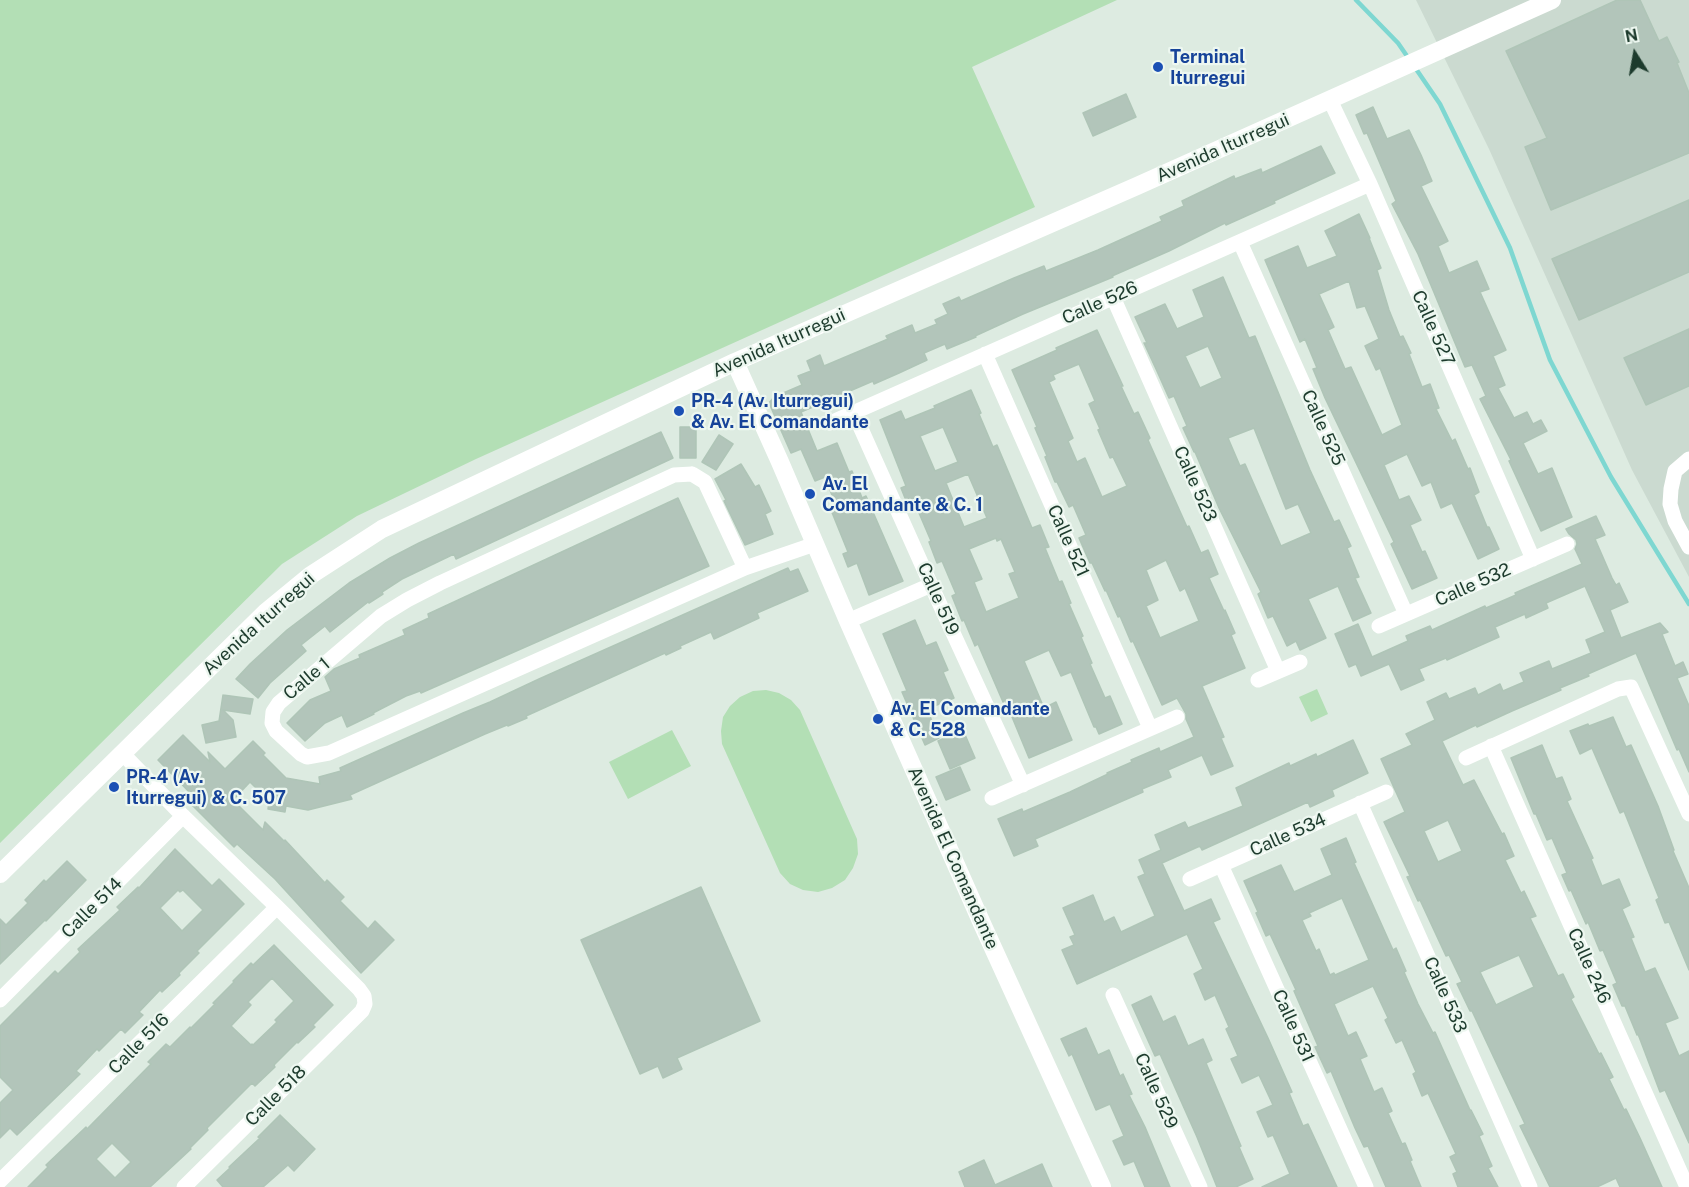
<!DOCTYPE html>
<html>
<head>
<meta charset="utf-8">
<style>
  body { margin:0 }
  #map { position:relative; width:1689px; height:1187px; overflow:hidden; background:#ddebe1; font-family:"Public Sans",sans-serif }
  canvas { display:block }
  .north { position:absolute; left:1605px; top:24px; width:60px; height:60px; -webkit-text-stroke:4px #edf7f0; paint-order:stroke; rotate:349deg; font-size:16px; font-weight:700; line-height:24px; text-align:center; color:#1d3b2d }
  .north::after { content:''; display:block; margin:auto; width:21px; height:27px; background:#1d3b2d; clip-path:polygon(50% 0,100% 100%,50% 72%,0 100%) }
</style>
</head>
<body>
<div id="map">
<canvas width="1689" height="1187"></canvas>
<div class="north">N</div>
</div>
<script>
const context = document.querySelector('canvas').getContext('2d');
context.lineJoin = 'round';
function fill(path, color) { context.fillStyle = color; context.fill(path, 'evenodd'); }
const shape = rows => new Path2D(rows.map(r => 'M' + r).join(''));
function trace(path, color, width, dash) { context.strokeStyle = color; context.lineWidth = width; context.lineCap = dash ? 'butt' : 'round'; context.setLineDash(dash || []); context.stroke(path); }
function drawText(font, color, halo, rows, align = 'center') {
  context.font = font + ' "Public Sans",sans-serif'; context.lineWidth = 4.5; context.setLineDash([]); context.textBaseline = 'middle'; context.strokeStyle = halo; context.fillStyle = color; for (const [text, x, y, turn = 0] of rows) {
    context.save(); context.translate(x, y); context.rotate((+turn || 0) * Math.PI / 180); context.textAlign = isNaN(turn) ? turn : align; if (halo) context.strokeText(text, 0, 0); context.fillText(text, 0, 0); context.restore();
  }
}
fill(shape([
  [1416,0,1689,0,1689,577,1632,470,1489,149]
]), '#cbdad0');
fill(shape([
  [0,0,1117,0,972,67,1035,207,476,459,357,516,282,564,0,843],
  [1317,689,1328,714,1311,722,1299,697],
  [766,690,779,693,791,700,800,710,857,839,858,854,853,868,845,880,832,888,818,892,803,890,790,884,780,873,722,744,721,731,723,717,730,706,740,697,753,691],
  [672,730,691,766,628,799,609,762]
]), '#b3dfb5');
trace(shape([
  [1356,0,1398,43,1409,59],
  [1414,66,1440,104,1510,248,1550,360,1611,477,1689,604]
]), '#7ed7d1', 4.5);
const building = shape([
  [1617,0,1640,0,1659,41,1667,37,1679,62,1677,63,1689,93,1689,153,1551,210,1525,147,1547,138,1506,51,1617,0],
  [1126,94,1136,117,1093,136,1083,113,1126,94],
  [1373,107,1387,139,1409,130,1421,155,1432,181,1421,186,1448,241,1438,246,1449,273,1477,261,1489,289,1480,292,1506,350,1493,356,1505,385,1498,388,1514,418,1527,412,1533,424,1541,420,1547,431,1523,443,1538,474,1552,468,1572,517,1541,531,1509,461,1511,460,1480,399,1486,396,1472,365,1465,367,1418,254,1392,204,1396,201,1367,133,1364,134,1356,115,1373,107],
  [1321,146,1335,173,1274,201,1275,203,1226,225,1225,223,1169,251,1112,276,1113,277,1023,314,975,336,976,337,947,349,945,344,924,353,927,360,899,373,874,384,873,381,801,412,817,451,837,443,849,472,852,471,862,498,866,496,903,581,869,595,857,563,848,567,843,554,848,552,831,510,837,508,825,477,815,481,801,449,791,453,769,403,774,397,802,385,798,376,811,371,807,361,820,355,824,366,888,339,886,336,912,325,915,333,937,324,935,320,948,314,943,304,959,297,961,301,1014,278,1044,266,1046,271,1098,250,1162,221,1160,217,1184,206,1182,201,1234,176,1235,179,1261,169,1262,173,1321,146],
  [1689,200,1689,272,1579,320,1552,259,1689,200],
  [1359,214,1370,238,1369,238,1381,268,1377,270,1389,310,1400,337,1403,336,1411,353,1409,354,1422,387,1430,384,1439,408,1436,409,1452,441,1455,439,1468,469,1470,468,1479,492,1474,495,1487,527,1489,527,1499,549,1478,559,1452,503,1441,508,1431,482,1422,486,1407,454,1384,465,1399,500,1409,496,1421,520,1410,525,1422,552,1425,551,1437,578,1412,589,1391,544,1394,542,1325,398,1313,369,1317,368,1305,339,1300,342,1265,260,1298,246,1307,268,1337,256,1325,231,1359,214],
  [1349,281,1357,308,1365,306,1379,339,1365,346,1376,370,1380,368,1402,425,1382,435,1351,367,1345,369,1328,330,1334,327,1319,294,1349,281],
  [1223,277,1249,338,1255,336,1310,470,1334,522,1339,520,1351,546,1347,548,1359,577,1355,578,1371,613,1353,621,1338,586,1308,599,1326,638,1300,650,1296,641,1287,646,1273,616,1268,618,1258,594,1261,592,1219,508,1195,452,1194,452,1183,428,1187,426,1174,396,1169,398,1156,369,1144,343,1147,343,1135,317,1165,304,1177,329,1204,317,1193,290,1223,277],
  [1208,346,1222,378,1200,388,1185,356,1208,346],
  [1254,428,1286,509,1298,504,1311,533,1281,546,1245,464,1240,466,1228,438,1254,428],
  [1689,329,1689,386,1646,405,1624,358,1689,329],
  [1097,330,1123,386,1121,386,1134,414,1138,412,1150,438,1148,440,1187,527,1189,526,1201,553,1208,550,1218,574,1209,578,1224,611,1225,610,1235,633,1231,635,1245,668,1202,686,1224,737,1221,738,1233,766,1211,775,1202,755,1168,770,1171,777,1142,789,1143,792,1035,839,1038,846,1014,856,998,819,1022,809,1023,812,1070,792,1108,774,1107,773,1132,762,1131,760,1159,748,1160,752,1194,737,1186,719,1186,714,1177,698,1162,705,1133,641,1131,642,1120,616,1118,617,1106,590,1105,591,1092,563,1090,563,1079,538,1086,535,1073,505,1069,507,1057,482,1055,482,1045,457,1047,456,1035,428,1037,427,1012,370,1057,350,1056,348,1097,330],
  [1079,364,1095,401,1089,404,1100,429,1098,430,1110,458,1113,457,1127,486,1102,497,1085,458,1077,462,1068,441,1073,438,1049,382,1055,379,1053,375,1079,364],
  [1166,560,1180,591,1185,588,1199,621,1160,638,1146,606,1158,600,1146,570,1166,560],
  [971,390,981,413,979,414,993,447,997,445,1032,528,1040,525,1049,547,1045,548,1059,582,1062,581,1071,603,1069,604,1083,636,1081,637,1092,663,1090,664,1105,698,1110,696,1122,724,1099,734,1096,727,1094,727,1071,672,1061,676,1049,650,1024,661,1044,708,1056,702,1072,740,1029,758,1005,700,1003,702,978,644,975,646,964,620,962,621,952,596,956,594,942,561,937,563,929,542,931,541,916,506,909,508,901,488,906,486,880,420,901,411,905,420,935,408,934,406,971,390],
  [943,427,958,462,935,471,920,436,943,427],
  [968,474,987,518,964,527,946,483,968,474],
  [996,538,997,541,1001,539,1015,572,1009,574,1019,598,986,612,974,582,982,579,969,549,996,538],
  [680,427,696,427,696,458,680,458,680,427],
  [661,432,673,458,456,559,454,554,402,579,382,592,383,594,369,603,368,602,330,632,325,626,301,645,306,651,270,683,258,698,236,679,250,664,287,630,349,583,390,558,419,543,661,432],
  [719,435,733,444,716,470,702,462,719,435],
  [741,464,755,487,759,485,771,511,765,514,773,534,745,545,724,501,726,500,715,479,741,464],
  [678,498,709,566,421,693,420,691,406,696,373,713,374,714,347,727,342,715,325,723,305,741,287,723,310,700,331,691,325,677,334,669,360,658,359,655,405,635,403,630,429,618,428,614,678,498],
  [1596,516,1605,535,1595,539,1612,578,1616,585,1619,583,1628,602,1610,610,1621,638,1660,623,1668,632,1662,634,1675,666,1683,662,1688,674,1677,678,1689,706,1689,772,1679,749,1677,750,1636,653,1588,674,1589,676,1560,688,1561,690,1512,711,1477,727,1476,725,1442,741,1463,785,1474,780,1502,834,1504,833,1514,856,1505,860,1521,893,1524,891,1536,916,1530,918,1558,976,1563,974,1574,997,1571,999,1599,1054,1601,1053,1613,1077,1609,1079,1624,1110,1626,1109,1640,1138,1662,1187,1620,1187,1616,1178,1597,1187,1550,1187,1520,1126,1525,1124,1472,1011,1470,1011,1457,984,1462,982,1449,955,1446,956,1420,900,1418,901,1407,877,1410,876,1384,822,1405,812,1381,759,1412,745,1406,734,1435,720,1427,702,1446,693,1449,699,1475,688,1478,695,1500,684,1503,691,1524,682,1520,673,1549,661,1552,669,1591,653,1586,640,1605,632,1585,586,1546,603,1548,608,1526,618,1525,614,1495,627,1499,637,1447,660,1446,658,1419,669,1424,680,1401,690,1389,664,1361,676,1356,664,1349,667,1335,634,1358,624,1372,657,1408,641,1406,636,1430,626,1432,630,1485,606,1486,608,1516,595,1515,593,1582,564,1575,549,1577,544,1576,540,1569,534,1566,529,1596,516],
  [1448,820,1462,851,1438,862,1424,831,1448,820],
  [1519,955,1534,987,1496,1005,1480,972,1519,955],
  [788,568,790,572,798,569,808,591,757,613,759,618,714,639,711,632,680,646,681,648,666,655,665,653,526,716,527,718,508,726,507,725,485,734,350,795,352,799,308,810,286,806,285,812,268,809,269,801,250,782,233,800,263,830,265,822,284,841,285,840,325,883,327,880,344,897,340,901,368,929,375,921,394,940,361,973,275,879,237,844,234,847,192,805,197,800,158,760,183,735,210,762,208,752,225,769,253,741,265,753,263,755,286,778,320,784,319,777,341,771,340,768,463,713,490,702,539,679,788,568],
  [915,620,926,646,936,642,948,670,943,672,954,698,927,709,939,738,925,745,902,692,907,691,883,634,915,620],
  [223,695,253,699,250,714,223,710,233,720,236,737,206,743,202,725,219,721,223,695],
  [1613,717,1626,747,1631,745,1658,806,1674,850,1673,851,1689,888,1689,970,1669,922,1665,923,1656,900,1659,898,1624,811,1620,813,1592,748,1580,754,1570,731,1588,724,1589,726,1613,717],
  [963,730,975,758,950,769,938,741,963,730],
  [1353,740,1368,773,1332,790,1334,796,1310,807,1308,802,1202,850,1200,846,1162,863,1184,911,1211,899,1220,919,1213,922,1268,1038,1292,1092,1289,1093,1303,1126,1308,1124,1337,1187,1262,1187,1290,1174,1273,1135,1268,1137,1257,1112,1273,1105,1259,1075,1242,1083,1231,1059,1238,1056,1226,1029,1229,1027,1215,995,1205,1000,1194,974,1203,969,1187,934,1077,984,1062,950,1074,945,1070,937,1075,935,1063,908,1093,895,1104,922,1114,917,1121,932,1155,916,1138,877,1145,874,1139,860,1161,850,1155,835,1185,822,1188,828,1243,806,1236,788,1289,763,1290,766,1316,754,1317,757,1353,740],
  [1542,745,1556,779,1562,777,1571,799,1567,801,1593,858,1591,859,1602,886,1619,879,1630,905,1622,909,1634,937,1631,938,1645,972,1655,968,1678,1018,1665,1023,1679,1056,1689,1051,1689,1143,1665,1090,1660,1092,1638,1034,1637,1035,1625,1006,1622,1006,1613,985,1617,983,1603,950,1600,951,1588,922,1586,924,1571,890,1569,891,1562,875,1567,873,1552,838,1547,840,1536,814,1534,814,1511,758,1542,745],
  [960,767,970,790,946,800,936,777,960,767],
  [1346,838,1356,862,1354,863,1393,950,1396,948,1406,971,1404,972,1418,1004,1433,1033,1435,1032,1470,1110,1471,1110,1483,1134,1479,1136,1492,1166,1488,1168,1498,1187,1458,1187,1453,1174,1457,1172,1450,1157,1456,1154,1428,1093,1422,1096,1413,1074,1416,1072,1402,1040,1396,1043,1385,1020,1388,1018,1373,986,1334,1004,1348,1036,1356,1032,1367,1056,1360,1059,1374,1092,1382,1088,1392,1111,1388,1113,1402,1144,1405,1143,1412,1160,1410,1161,1421,1187,1386,1187,1368,1146,1364,1147,1355,1128,1331,1071,1327,1073,1315,1047,1318,1046,1294,991,1296,990,1270,934,1266,936,1256,913,1258,912,1244,881,1281,865,1294,892,1332,875,1321,849,1346,838],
  [1342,898,1369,960,1335,975,1334,973,1330,975,1319,949,1316,951,1302,920,1311,916,1309,913,1342,898],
  [175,849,212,886,219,879,244,904,197,951,199,953,179,973,180,975,162,992,160,990,139,1012,143,1015,125,1033,121,1029,99,1051,97,1049,76,1071,80,1074,17,1135,10,1128,0,1138,0,1103,13,1090,0,1077,0,1026,55,971,58,974,80,952,78,949,120,910,117,907,138,887,139,888,175,849],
  [178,890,180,892,183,890,203,910,182,931,160,908,178,890],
  [67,861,86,880,46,921,45,920,0,964,0,919,6,925,28,903,25,900,44,880,46,882,67,861],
  [701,887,760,1021,677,1058,682,1069,663,1078,658,1066,640,1074,581,940,701,887],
  [274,945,333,1005,313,1025,315,1027,298,1043,297,1042,274,1065,275,1067,255,1086,252,1083,207,1128,208,1130,190,1148,191,1149,150,1187,28,1187,48,1167,46,1165,86,1127,87,1129,151,1064,148,1062,166,1044,170,1047,190,1027,191,1028,215,1004,213,1003,234,982,233,981,251,963,253,965,274,945],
  [272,978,294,1001,275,1020,277,1022,253,1045,252,1044,251,1045,231,1026,251,1005,248,1002,272,978],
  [112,1143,131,1162,115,1178,96,1159,112,1143],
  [1151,996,1163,1022,1175,1016,1188,1046,1203,1039,1212,1060,1206,1063,1241,1146,1239,1147,1253,1179,1236,1187,1217,1187,1197,1137,1160,1054,1155,1056,1132,1005,1151,996],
  [1086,1028,1098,1055,1109,1050,1120,1076,1123,1074,1132,1094,1129,1095,1145,1127,1170,1187,1145,1187,1134,1161,1124,1165,1113,1141,1124,1136,1110,1104,1096,1110,1072,1054,1069,1056,1061,1039,1086,1028],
  [280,1115,315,1149,294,1171,288,1165,263,1187,223,1187,217,1180,230,1168,229,1167,260,1138,258,1137,280,1115],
  [984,1160,995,1185,1042,1164,1052,1187,965,1187,959,1172,984,1160]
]);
fill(building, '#b2c5ba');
trace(building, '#afc5b7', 1.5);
trace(shape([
  [1330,100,1370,184,1533,559],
  [1240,242,1406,614],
  [1113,297,1278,671],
  [985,354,1150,728],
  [854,413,931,585,1023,785],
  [830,423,1370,184],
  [1689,459,1675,471,1671,489,1670,504,1675,521,1689,547],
  [692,474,705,482,745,568,329,753,307,757,301,754,276,731,272,723,273,712,279,703,381,616,407,600,440,583,674,475,692,474],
  [745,568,815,544],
  [848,621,931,585],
  [1379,626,1567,544],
  [1258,680,1300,662],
  [1491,746,1687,1187],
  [122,753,183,816,277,907,359,989,364,996,365,1004,362,1011,184,1187],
  [1466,758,1618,689,1631,687,1689,814],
  [992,798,1177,717],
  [1360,803,1530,1187],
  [1221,865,1366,1187],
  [1190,879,1386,792],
  [1113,995,1200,1187],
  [0,1000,183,816],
  [0,1181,277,907]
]), '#fff', 15);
trace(shape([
  [735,362,780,462,848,621,984,928,1102,1187],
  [0,874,266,612,311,575,382,529,735,362,1137,186,1552,0]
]), '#fff', 18);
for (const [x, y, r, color] of [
  [1158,67,6,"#1a4fb4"],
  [679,411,6,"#1a4fb4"],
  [810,494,6,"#1a4fb4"],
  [878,719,6,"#1a4fb4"],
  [114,787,6,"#1a4fb4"]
]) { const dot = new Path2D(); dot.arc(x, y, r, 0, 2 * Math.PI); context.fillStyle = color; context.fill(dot); trace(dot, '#edf7f0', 2); }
drawText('bold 18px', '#164399', '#edf7f0', [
  ["Terminal",1170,57],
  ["Iturregui",1170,78],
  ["PR-4 (Av. Iturregui)",691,401],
  ["& Av. El Comandante",691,422],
  ["Av. El",822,484],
  ["Comandante & C. 1",822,505],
  ["Av. El Comandante",890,709],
  ["& C. 528",890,730],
  ["PR-4 (Av.",126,777],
  ["Iturregui) & C. 507",126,798]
], 'left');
drawText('18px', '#1d3b2d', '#edf7f0', [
  ["Avenida Iturregui",1223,148,-24],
  ["Calle 526",1100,303,-24],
  ["Calle 527",1433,328,66],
  ["Avenida Iturregui",779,343,-24],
  ["Calle 525",1323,428,66],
  ["Calle 523",1195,484,66],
  ["Calle 521",1068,541,66],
  ["Calle 532",1473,585,-24],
  ["Calle 519",938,599,66],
  ["Avenida Iturregui",259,624,-42],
  ["Calle 1",307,679,-40],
  ["Calle 534",1288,835,-24],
  ["Avenida El Comandante",953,858,66],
  ["Calle 514",92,908,-45],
  ["Calle 246",1589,966,66],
  ["Calle 533",1445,995,66],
  ["Calle 531",1293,1026,66],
  ["Calle 516",139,1044,-45],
  ["Calle 529",1156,1091,66],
  ["Calle 518",276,1096,-45]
]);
</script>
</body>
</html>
